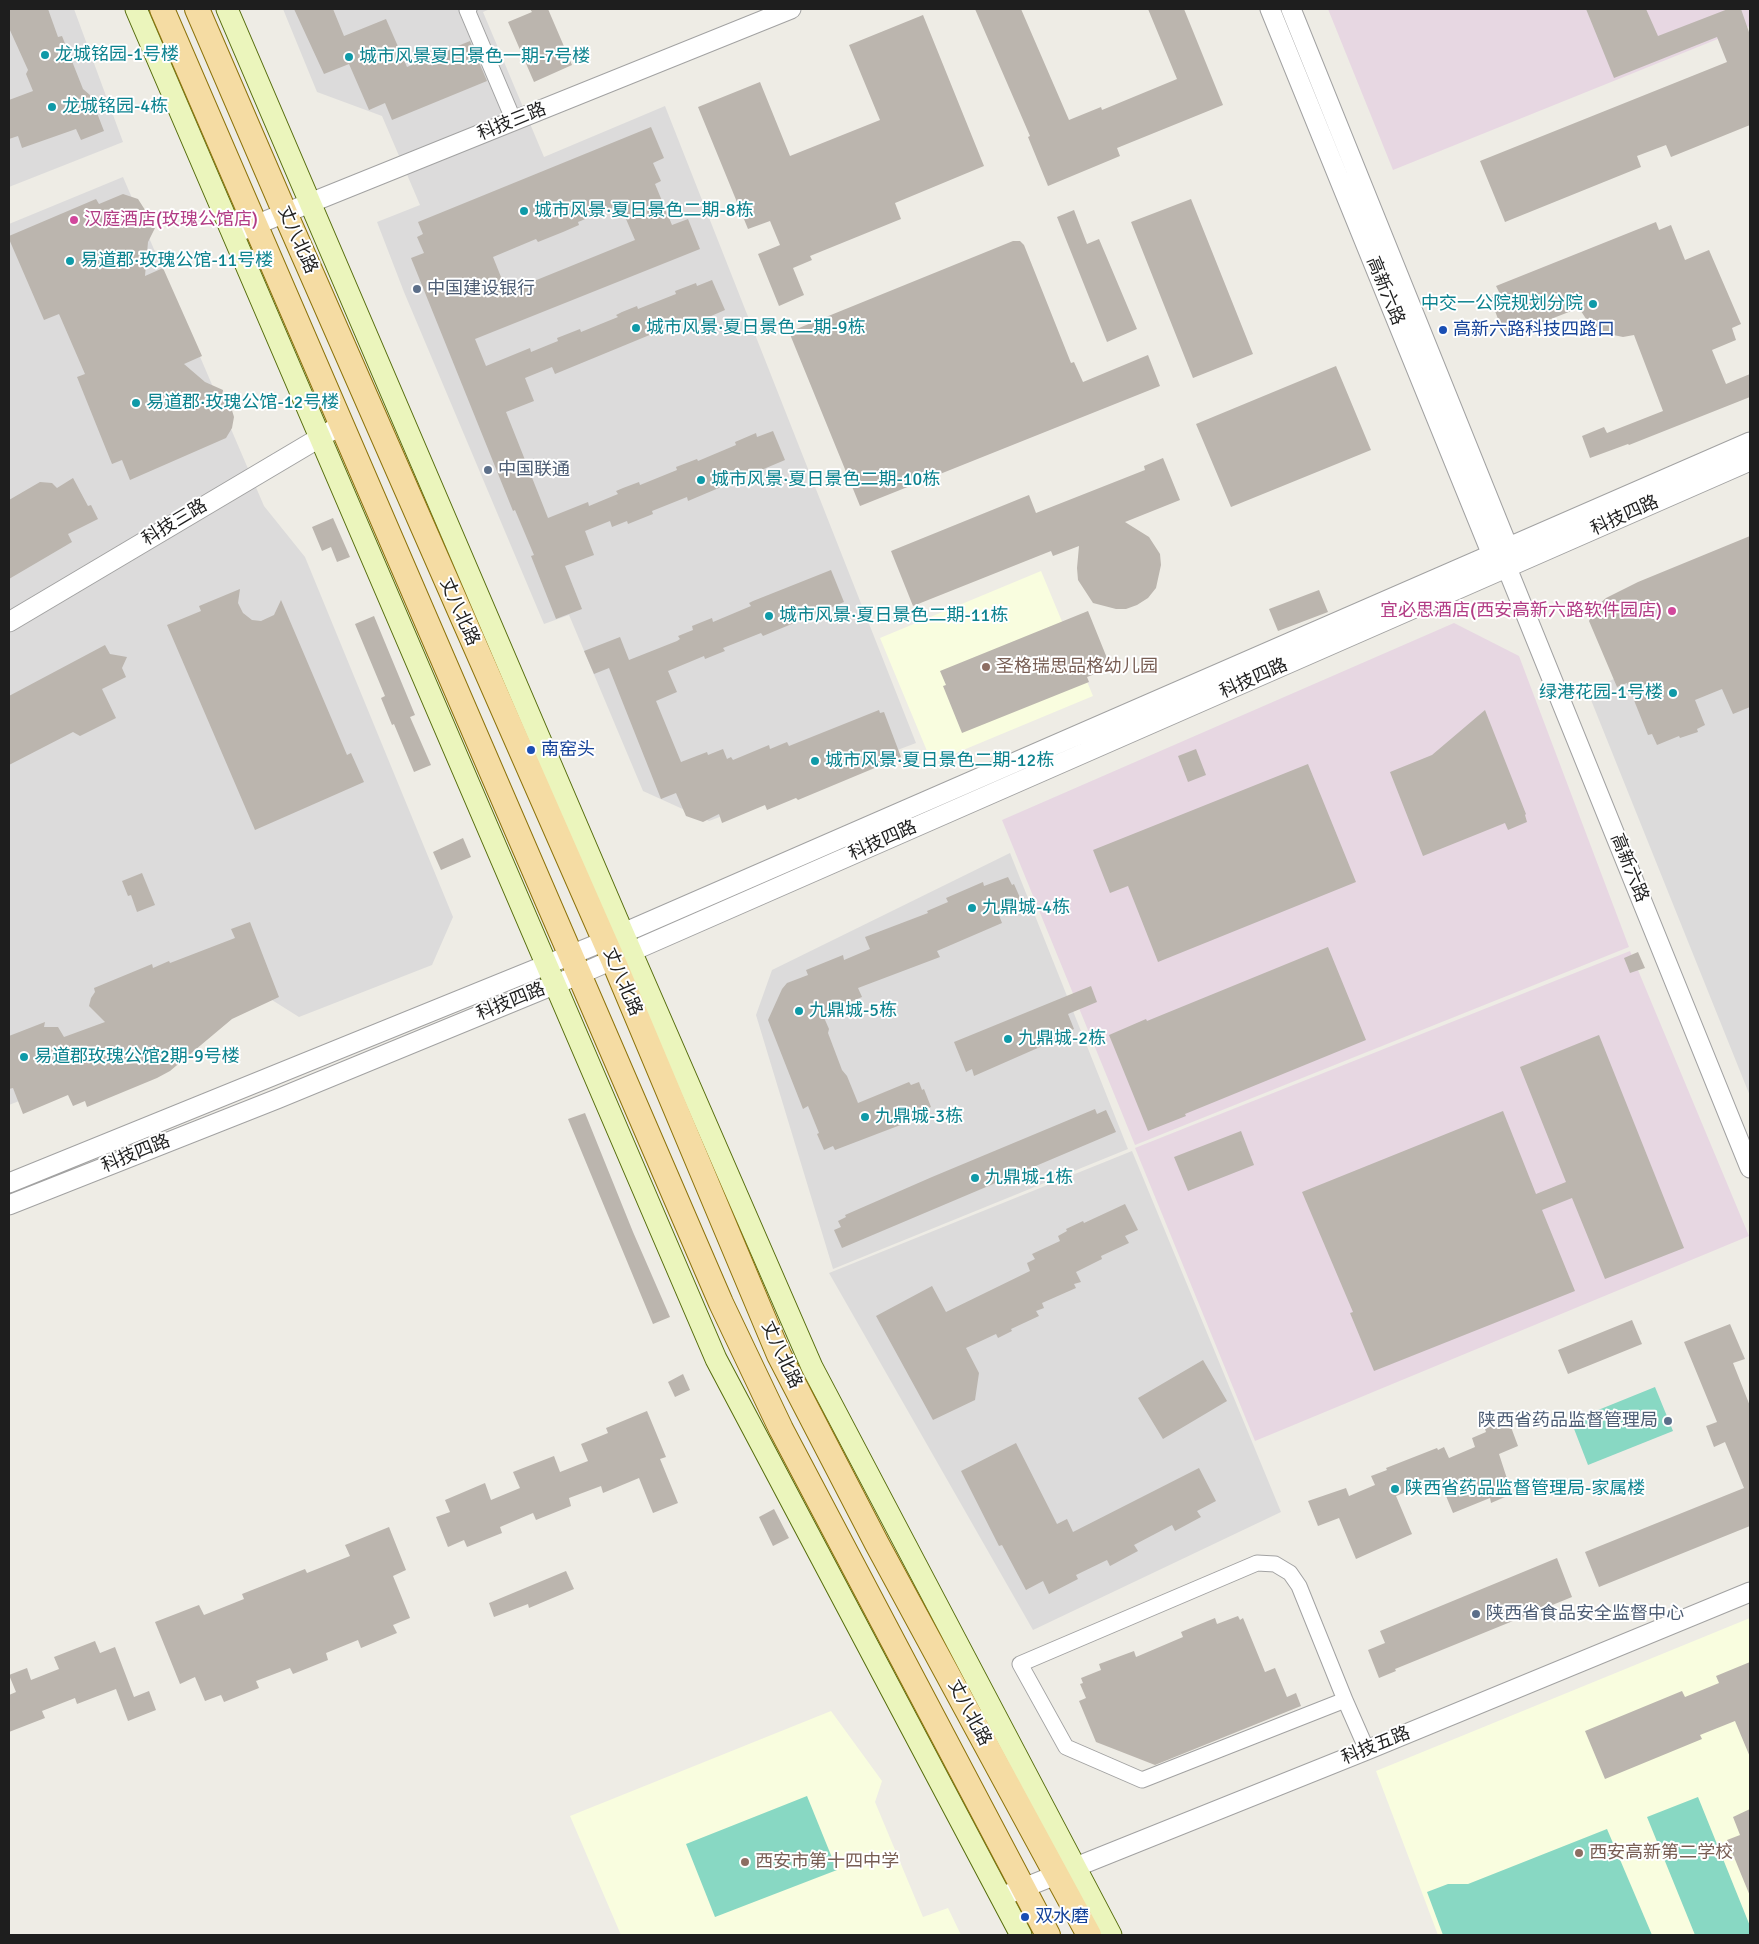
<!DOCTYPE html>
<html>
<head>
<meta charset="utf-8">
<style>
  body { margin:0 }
  #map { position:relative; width:1759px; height:1944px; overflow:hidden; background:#eeece5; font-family:Signika,sans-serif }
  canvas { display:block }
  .frame { position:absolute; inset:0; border:10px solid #1e1e1e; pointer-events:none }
</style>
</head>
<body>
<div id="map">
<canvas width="1759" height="1944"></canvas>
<div class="frame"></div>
</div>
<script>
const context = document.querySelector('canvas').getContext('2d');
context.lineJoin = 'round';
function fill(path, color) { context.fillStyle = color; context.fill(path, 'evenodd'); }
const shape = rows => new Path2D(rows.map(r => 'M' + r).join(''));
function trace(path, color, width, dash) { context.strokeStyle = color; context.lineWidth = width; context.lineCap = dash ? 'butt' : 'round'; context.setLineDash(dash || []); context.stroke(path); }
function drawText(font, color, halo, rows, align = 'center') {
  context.font = font + ' Signika,"Noto Sans SC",sans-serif'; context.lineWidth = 4; context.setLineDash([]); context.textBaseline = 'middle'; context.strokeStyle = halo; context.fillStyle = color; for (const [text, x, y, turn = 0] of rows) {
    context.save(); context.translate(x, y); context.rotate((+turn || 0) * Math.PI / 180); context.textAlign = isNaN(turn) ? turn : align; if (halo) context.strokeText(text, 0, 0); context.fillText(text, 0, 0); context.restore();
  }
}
fill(shape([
  [9,9,74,9,123,142,9,187],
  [283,9,490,9,483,12,544,157,665,106,916,743,709,821,643,791,569,615,544,624,404,292,377,222,420,205,382,116,317,92],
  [123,177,264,506,305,557,453,917,432,965,299,1017,264,995,194,1032,9,1105,9,224],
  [1750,624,1750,1096,1587,690],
  [1010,853,1128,1149,833,1269,756,1015,772,970],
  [1132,1151,1281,1512,1033,1630,829,1273]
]), '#dcdbdb');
fill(shape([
  [1328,9,1750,9,1750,26,1393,170],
  [1454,623,1519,656,1629,947,1135,1145,1002,820],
  [1630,951,1749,1236,1255,1441,1135,1148]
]), '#e7d7e2');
fill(shape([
  [1041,571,1093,696,932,763,880,638],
  [1750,1618,1750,1935,1438,1935,1376,1771],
  [831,1711,882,1781,875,1802,923,1917,948,1908,961,1935,621,1935,570,1816]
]), '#f9fddf');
fill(shape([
  [1655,1387,1673,1431,1588,1465,1571,1421],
  [807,1796,837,1870,715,1917,686,1844],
  [1698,1797,1750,1926,1750,1935,1695,1935,1647,1817],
  [1607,1829,1652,1935,1443,1935,1427,1892,1448,1884,1468,1884]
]), '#88d8c3');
fill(shape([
  [9,9,48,9,58,37,62,36,83,89,90,95,104,131,81,140,76,129,22,148,18,136,9,139,9,100,33,91,26,74,28,70,9,28],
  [294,9,333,9,344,36,386,19,407,67,470,41,487,81,392,120,385,103,369,110,349,64,324,74],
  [530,9,548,9,572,65,534,82,508,22,532,12],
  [975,9,1021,9,1069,120,1101,107,1102,110,1177,79,1148,9,1184,9,1223,105,1117,148,1120,156,1048,186,1028,137,1030,136],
  [1586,9,1646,9,1658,36,1728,9,1741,9,1750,35,1750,125,1671,157,1666,145,1637,156,1641,167,1505,222,1480,161,1727,62,1717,37,1614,78],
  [923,15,984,166,895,203,901,219,810,256,812,260,793,268,804,295,779,306,758,254,780,245,770,221,748,229,698,107,760,82,790,156,880,120,849,45],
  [651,127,664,158,653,163,661,181,655,184,672,225,688,219,700,249,475,339,486,366,530,348,531,352,558,341,557,338,580,329,581,332,618,317,616,315,622,312,637,306,638,309,676,294,675,291,696,283,697,286,712,280,725,310,688,326,686,320,555,374,552,367,525,378,534,401,506,412,548,518,588,502,589,506,618,494,616,491,623,488,639,482,640,485,677,470,676,467,697,459,698,461,736,445,735,442,756,433,757,437,773,431,785,460,688,501,687,497,652,511,653,514,628,524,627,521,612,527,610,521,585,531,594,555,565,566,582,609,556,619,531,556,534,555,515,510,513,511,411,258,424,253,417,237,423,234,418,222],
  [620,205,635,240,507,292,493,257,536,239,538,242,563,232,579,225,578,222],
  [123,194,138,199,147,213,148,225,155,228,148,242,145,276,163,268,202,356,184,364,205,382,223,390,222,398,231,407,234,417,232,428,226,438,130,480,122,460,112,464,77,377,85,374,59,314,44,320,9,239,9,236,96,199,99,204],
  [1191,199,1253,354,1193,378,1131,222],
  [1074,210,1087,244,1099,239,1137,329,1107,342,1057,217],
  [1656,222,1659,230,1671,225,1685,260,1709,250,1741,324,1732,328,1736,340,1712,350,1726,384,1750,374,1750,397,1629,445,1628,444,1590,458,1582,436,1604,427,1607,433,1663,411,1634,335,1623,337,1599,332,1590,325,1579,308,1505,337,1490,298,1500,294,1496,286],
  [1013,241,1020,241,1024,245,1071,363,1074,362,1083,382,1148,355,1160,386,860,506,789,332],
  [1336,366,1371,450,1231,507,1196,424],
  [1163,458,1180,500,1125,522,1149,537,1160,554,1161,565,1156,588,1148,598,1137,605,1126,609,1116,609,1093,603,1078,580,1077,568,1079,546,1053,556,1051,551,913,606,891,551,1029,495,1036,513,1145,470,1144,466],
  [73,478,88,506,91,505,98,519,68,534,72,542,9,579,9,500,40,482,52,483,57,488],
  [333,518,350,557,337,562,331,547,322,551,312,527],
  [1750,536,1750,707,1733,714,1722,689,1695,700,1705,725,1697,729,1698,732,1680,738,1679,736,1657,745,1652,734,1648,735,1627,683,1617,687,1589,621,1596,607,1606,598,1638,582],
  [831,570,844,602,763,636,761,633,723,648,725,651,705,659,704,656,668,671,677,692,656,701,681,762,707,752,708,755,723,749,727,759,731,757,733,760,769,745,770,749,787,742,789,746,879,710,880,713,884,712,901,757,798,800,796,798,767,810,765,805,722,823,719,814,703,822,686,816,676,793,661,799,609,668,594,674,584,651,620,637,629,660,677,641,680,639,678,636,693,630,692,626,712,618,713,622,751,606,749,603,753,601],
  [240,589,238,603,243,613,252,620,261,621,274,615,281,600,347,755,351,753,364,782,255,830,167,625,201,611,199,606],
  [1319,590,1328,612,1278,631,1269,609],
  [1088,611,1111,668,1087,677,1089,682,962,733,943,686,946,685,940,671],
  [374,616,415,715,410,717,431,765,414,772,394,724,392,725,381,698,385,696,355,624],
  [105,645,110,654,127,657,122,668,126,677,102,689,116,718,80,736,73,732,9,765,9,696],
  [1485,710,1526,814,1525,815,1527,822,1508,830,1505,823,1423,856,1390,772,1432,755],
  [1196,749,1206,775,1188,782,1178,756],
  [1308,764,1356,882,1158,962,1128,886,1110,893,1093,850],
  [463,838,471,857,441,870,433,852],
  [142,873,155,905,137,912,131,895,128,896,122,881],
  [1008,877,1012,885,1014,884,1021,900,1011,905,1012,907,998,913,1002,923,937,951,940,957,858,988,862,997,822,1013,829,1029,828,1033,842,1070,847,1076,858,1103,909,1082,911,1085,919,1082,922,1090,924,1089,931,1107,922,1111,924,1116,835,1150,833,1146,824,1150,817,1134,819,1133,808,1106,803,1109,768,1020,782,989,787,983,808,975,806,970,843,955,844,960,870,949,865,937,928,913,927,911,948,902,946,898,983,882,984,886],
  [250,922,279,997,232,1019,170,1071,157,1078,87,1107,85,1101,73,1106,68,1095,23,1114,13,1088,9,1089,9,1036,45,1022,44,1027,58,1027,64,1037,105,1022,89,1006,91,998,95,992,94,988,152,964,153,968,169,961,170,963,235,938,231,929],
  [1328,947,1366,1040,1185,1114,1186,1116,1148,1131,1109,1035,1146,1019,1147,1021],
  [1638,952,1645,968,1630,973,1624,958],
  [1091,986,1097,1002,1068,1014,1074,1029,1054,1037,1055,1040,1040,1047,974,1076,972,1069,966,1072,954,1042],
  [1599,1035,1684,1248,1605,1279,1572,1198,1542,1210,1575,1291,1374,1371,1350,1313,1353,1312,1302,1192,1503,1111,1536,1194,1566,1182,1520,1067],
  [1095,1109,1097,1114,1106,1110,1116,1132,842,1248,834,1230,841,1227,838,1221,846,1217,845,1215,932,1177],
  [585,1113,633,1232,670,1317,653,1324,568,1119],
  [1241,1131,1254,1165,1188,1191,1174,1157],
  [1125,1204,1138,1230,1125,1236,1129,1243,1101,1256,1102,1259,1076,1272,1081,1282,1074,1284,1076,1288,1042,1303,1044,1308,1036,1311,1039,1316,1011,1329,1012,1331,998,1338,996,1334,966,1348,979,1373,975,1400,933,1420,876,1316,932,1286,946,1312,1030,1271,1027,1263,1035,1259,1032,1254,1060,1241,1058,1236,1067,1231,1066,1229,1083,1221,1084,1223],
  [1632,1320,1642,1344,1568,1374,1558,1350],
  [1730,1324,1745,1359,1733,1363,1750,1406,1750,1526,1599,1587,1585,1552,1744,1488,1725,1442,1714,1447,1706,1426,1717,1422,1684,1342],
  [1203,1360,1227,1401,1163,1439,1138,1398],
  [683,1374,690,1390,675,1397,668,1382],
  [647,1411,666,1457,660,1459,678,1503,653,1513,639,1478,603,1493,601,1486,569,1498,571,1506,536,1520,533,1513,500,1527,502,1533,467,1547,464,1540,448,1547,436,1517,450,1512,445,1500,485,1483,491,1500,520,1488,513,1472,554,1456,560,1472,588,1461,581,1444,608,1433,606,1428],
  [1508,1419,1518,1446,1499,1454,1512,1494,1491,1503,1490,1498,1453,1513,1439,1479,1396,1496,1412,1534,1356,1559,1339,1518,1318,1526,1308,1501,1346,1488,1349,1496,1375,1485,1371,1476,1387,1470,1386,1468,1437,1448,1438,1450,1444,1447,1449,1458,1475,1447,1472,1438,1486,1432,1485,1429],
  [1016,1443,1057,1524,1067,1519,1073,1532,1199,1468,1216,1501,1197,1511,1201,1517,1175,1531,1172,1525,1134,1545,1138,1551,1110,1566,1107,1560,1076,1575,1078,1579,1049,1594,1043,1581,1026,1590,1002,1545,999,1546,961,1471],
  [774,1509,789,1538,773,1546,759,1517],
  [389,1527,406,1570,393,1576,410,1618,393,1625,397,1633,361,1648,358,1640,326,1653,328,1660,293,1674,290,1668,256,1681,259,1688,224,1702,221,1695,205,1701,195,1677,180,1684,155,1622,199,1605,204,1615,244,1599,242,1594,305,1569,307,1573,350,1556,345,1545],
  [1557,1558,1572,1597,1395,1669,1396,1671,1379,1678,1368,1650,1385,1643,1380,1631],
  [566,1571,574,1589,529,1608,528,1604,494,1617,489,1603],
  [1238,1616,1240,1620,1243,1618,1265,1672,1275,1668,1287,1697,1296,1693,1301,1706,1155,1765,1096,1742,1079,1701,1086,1698,1080,1684,1083,1683,1081,1678,1101,1670,1099,1664,1134,1651,1136,1657,1183,1637,1181,1632,1215,1618,1217,1624],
  [95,1641,100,1653,115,1647,134,1697,149,1691,156,1710,128,1721,116,1689,77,1704,75,1698,42,1711,45,1718,9,1732,9,1695,16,1692,9,1675,27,1668,31,1680,59,1669,54,1657],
  [1750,1662,1750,1757,1735,1721,1700,1735,1702,1739,1605,1779,1585,1731,1682,1691,1685,1697,1719,1683,1716,1676],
  [1750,1809,1750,1896,1727,1840,1740,1835,1733,1817]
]), '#bbb5ae');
const minor = shape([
  [469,9,467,10,514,121],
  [1345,1700,1142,1780,1066,1747,1020,1664,1257,1563,1275,1564,1290,1573,1299,1586,1345,1700,1367,1750]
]);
const tertiary = shape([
  [1270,9,1492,555,1500,562],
  [1291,9,1508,547,1507,568,1750,1168],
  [233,234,791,9],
  [9,622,341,425],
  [9,1183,605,941,1750,442],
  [9,1205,277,1099,578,975,1750,461],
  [1001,1897,1367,1750,1750,1592]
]);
const secondary = shape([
  [136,9,716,1359,1021,1935],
  [227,9,623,933,812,1367,1111,1935]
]);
const primary = shape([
  [162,9,721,1303,781,1429,1048,1935],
  [197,9,285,213,613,960,779,1355,877,1544,1089,1935]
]);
trace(minor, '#a2a2a2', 17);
trace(tertiary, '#a2a2a2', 21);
trace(secondary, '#566d0d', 23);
trace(primary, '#8d730b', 26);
trace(minor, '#fff', 15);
trace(tertiary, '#fff', 19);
trace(secondary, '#ebf5bc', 21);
trace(primary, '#f5dca3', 24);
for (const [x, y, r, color] of [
  [45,55,5,"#0f9aa8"],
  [349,57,5,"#0f9aa8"],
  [52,107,5,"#0f9aa8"],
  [524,211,5,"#0f9aa8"],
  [74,220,5,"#d1479c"],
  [70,261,5,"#0f9aa8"],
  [417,289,5,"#5c6f8a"],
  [1593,304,5,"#0f9aa8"],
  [636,328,5,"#0f9aa8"],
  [1443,330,5,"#1a4fb4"],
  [136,403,5,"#0f9aa8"],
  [488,470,5,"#5c6f8a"],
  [701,480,5,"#0f9aa8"],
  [1672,611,5,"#d1479c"],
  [769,616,5,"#0f9aa8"],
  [986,667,5,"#8d6e63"],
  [1673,693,5,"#0f9aa8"],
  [531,750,5,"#1a4fb4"],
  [815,761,5,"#0f9aa8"],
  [972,908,5,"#0f9aa8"],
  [799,1011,5,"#0f9aa8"],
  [1008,1039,5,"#0f9aa8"],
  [24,1057,5,"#0f9aa8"],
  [865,1117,5,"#0f9aa8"],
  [975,1178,5,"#0f9aa8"],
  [1668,1421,5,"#5c6f8a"],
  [1395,1489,5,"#0f9aa8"],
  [1476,1614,5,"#5c6f8a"],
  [1579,1853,5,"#8d6e63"],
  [745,1862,5,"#8d6e63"],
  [1025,1917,5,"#1a4fb4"]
]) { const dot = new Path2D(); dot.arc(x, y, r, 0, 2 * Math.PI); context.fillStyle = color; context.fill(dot); trace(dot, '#fff', 2); }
drawText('18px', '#0d838f', '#fff', [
  ["龙城铭园-1号楼",55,55],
  ["城市风景夏日景色一期-7号楼",359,57],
  ["龙城铭园-4栋",62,107],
  ["城市风景·夏日景色二期-8栋",534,211],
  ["易道郡·玫瑰公馆-11号楼",80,261],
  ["中交一公院规划分院",1583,304,"right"],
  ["城市风景·夏日景色二期-9栋",646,328],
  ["易道郡·玫瑰公馆-12号楼",146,403],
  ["城市风景·夏日景色二期-10栋",711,480],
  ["城市风景·夏日景色二期-11栋",779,616],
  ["绿港花园-1号楼",1663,693,"right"],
  ["城市风景·夏日景色二期-12栋",825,761],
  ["九鼎城-4栋",982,908],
  ["九鼎城-5栋",809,1011],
  ["九鼎城-2栋",1018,1039],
  ["易道郡玫瑰公馆2期-9号楼",34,1057],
  ["九鼎城-3栋",875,1117],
  ["九鼎城-1栋",985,1178],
  ["陕西省药品监督管理局-家属楼",1405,1489]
], 'left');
drawText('18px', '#1e1e1e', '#fff', [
  ["科技三路",512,122,-22],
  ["丈八北路",297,240,66],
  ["高新六路",1385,291,68],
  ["科技四路",1625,516,-24],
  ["科技三路",175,523,-31],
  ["丈八北路",459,612,66],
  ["科技四路",1254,679,-24],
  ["科技四路",883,841,-24],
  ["高新六路",1629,868,68],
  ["丈八北路",622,982,67],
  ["科技四路",511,1002,-22],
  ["科技四路",136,1154,-22],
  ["丈八北路",781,1355,65],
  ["丈八北路",969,1713,62],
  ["科技五路",1376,1746,-22]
]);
drawText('18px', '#b23c85', '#fff', [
  ["汉庭酒店(玫瑰公馆店)",84,220],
  ["宜必思酒店(西安高新六路软件园店)",1662,611,"right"]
], 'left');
drawText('18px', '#4e5e75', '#fff', [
  ["中国建设银行",427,289],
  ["中国联通",498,470],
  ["陕西省药品监督管理局",1658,1421,"right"],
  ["陕西省食品安全监督中心",1486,1614]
], 'left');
drawText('18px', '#164399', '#fff', [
  ["高新六路科技四路口",1453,330],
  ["南窑头",541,750],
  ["双水磨",1035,1917]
], 'left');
drawText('18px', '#785e54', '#fff', [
  ["圣格瑞思品格幼儿园",996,667],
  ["西安高新第二学校",1589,1853],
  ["西安市第十四中学",755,1862]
], 'left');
</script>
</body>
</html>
